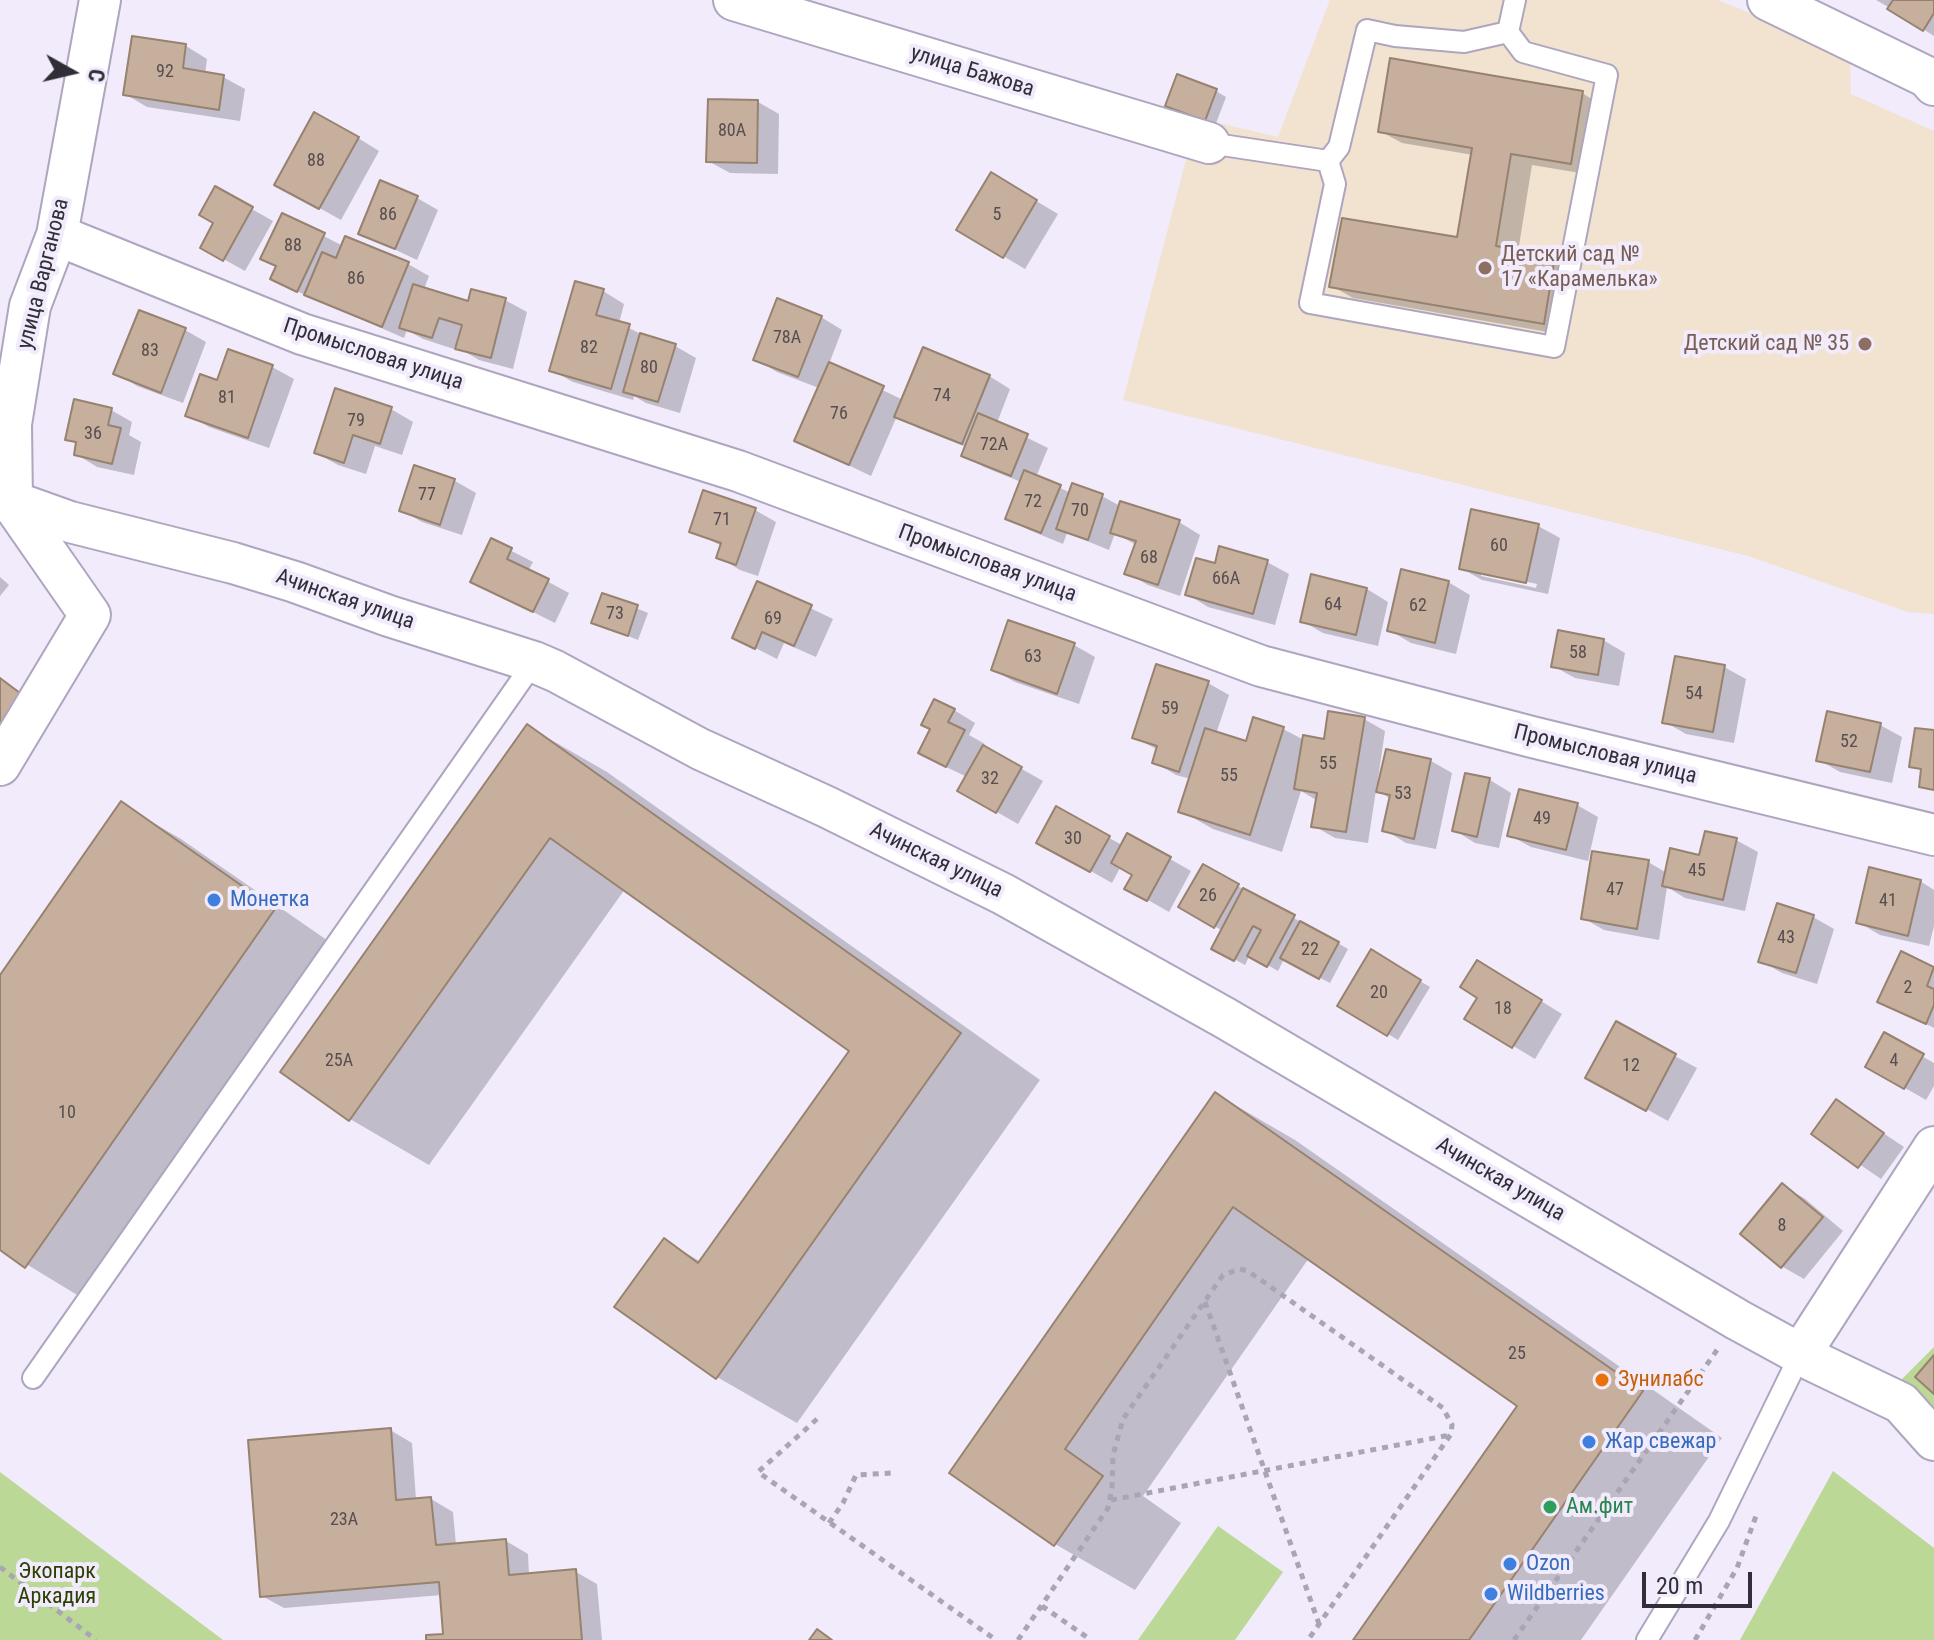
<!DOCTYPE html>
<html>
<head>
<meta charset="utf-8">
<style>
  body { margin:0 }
  #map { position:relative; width:1934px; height:1640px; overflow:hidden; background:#f1ebfc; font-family:"Roboto Condensed",sans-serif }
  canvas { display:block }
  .north { position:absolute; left:32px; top:32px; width:80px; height:80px; -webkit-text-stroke:6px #f1ebfc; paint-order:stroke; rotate:98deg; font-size:22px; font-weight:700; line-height:32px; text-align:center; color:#312e38 }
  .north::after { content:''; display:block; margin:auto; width:28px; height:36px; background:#312e38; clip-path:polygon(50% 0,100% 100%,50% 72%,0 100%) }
  .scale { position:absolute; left:1642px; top:1572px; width:110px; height:36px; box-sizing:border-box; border:4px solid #312e38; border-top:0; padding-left:10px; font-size:24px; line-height:28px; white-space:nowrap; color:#312e38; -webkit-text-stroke:6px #f1ebfc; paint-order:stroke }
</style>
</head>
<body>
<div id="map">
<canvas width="1934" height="1640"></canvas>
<div class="north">С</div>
<div class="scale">20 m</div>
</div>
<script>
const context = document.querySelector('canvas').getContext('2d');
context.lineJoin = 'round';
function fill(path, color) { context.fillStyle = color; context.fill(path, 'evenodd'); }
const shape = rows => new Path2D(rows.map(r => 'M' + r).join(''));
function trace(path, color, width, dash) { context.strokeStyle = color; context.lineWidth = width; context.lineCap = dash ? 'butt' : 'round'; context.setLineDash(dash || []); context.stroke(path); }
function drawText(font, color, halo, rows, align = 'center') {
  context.font = font + ' "Roboto Condensed",sans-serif'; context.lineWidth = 8; context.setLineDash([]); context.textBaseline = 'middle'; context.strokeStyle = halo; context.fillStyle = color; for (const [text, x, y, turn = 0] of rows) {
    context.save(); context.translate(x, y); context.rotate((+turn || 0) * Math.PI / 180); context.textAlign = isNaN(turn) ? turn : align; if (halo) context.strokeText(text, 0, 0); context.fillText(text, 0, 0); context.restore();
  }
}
fill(shape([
  [1330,0,1718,0,1850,54,1851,94,1934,131,1934,614,1908,612,1748,556,1123,400,1197,118,1278,137]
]), '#f2e2d0');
fill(shape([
  [1934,1347,1934,1420,1902,1379],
  [1833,1471,1934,1548,1934,1640,1740,1640],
  [0,1472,223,1640,0,1640],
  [1218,1526,1283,1572,1235,1640,1138,1640]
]), '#bbd896');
fill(shape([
  [1876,0,1934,0,1934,36,1890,8],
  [186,46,207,59,205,74,223,77,245,89,240,121,147,107,125,94],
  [1216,91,1226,97,1215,126,1167,106],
  [1582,93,1603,106,1592,175,1532,165,1518,252,1554,258,1576,271,1565,335,1353,298,1332,286,1458,240,1473,155,1402,143,1380,131],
  [758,102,779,114,778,174,730,173,708,161],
  [358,138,379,151,341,220,298,196],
  [991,174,1058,214,1025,269,959,230],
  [216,189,273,221,245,271,202,247,216,222],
  [417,198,438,210,417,260,360,233],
  [283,215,343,246,408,264,429,276,424,289,469,303,505,300,527,312,513,369,479,360,455,346,454,349,423,339,407,330,404,338,294,290,278,267],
  [603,291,624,304,619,323,649,338,675,346,696,358,680,413,646,403,634,396,633,400,573,382,551,370],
  [821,317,842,330,829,364,903,400,989,376,1010,389,997,423,1048,448,1036,477,1071,493,1073,486,1102,496,1120,506,1179,522,1200,535,1180,596,1148,585,1127,573,1136,545,1115,533,1109,550,1067,533,1063,544,1029,530,1007,518,1021,482,984,467,963,455,966,447,918,428,897,416,871,476,796,440,819,388,777,372,755,359],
  [185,330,206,342,183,403,137,386,116,373],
  [229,352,272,367,294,379,269,448,209,427,188,415,218,383],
  [391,409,413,422,402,455,375,446,366,474,338,465,316,453],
  [111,410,132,422,129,435,141,442,134,475,97,467,76,454,78,445,67,439],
  [415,468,455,481,476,493,462,535,422,522,401,510],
  [755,510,776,522,758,576,740,570,718,557,722,546,691,531],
  [1538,526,1560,538,1548,594,1482,580,1461,568],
  [1481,572,1537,584,1536,588,1481,576],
  [492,541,533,562,528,571,569,593,555,623,473,582],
  [1267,562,1289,574,1275,625,1208,607,1187,594],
  [0,577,9,585,0,596],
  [1448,582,1470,595,1456,654,1411,643,1389,630],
  [758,583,833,619,816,657,784,643,777,659,734,637],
  [1367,589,1388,602,1378,646,1323,633,1302,621],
  [604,595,648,613,638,640,594,622],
  [1603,640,1625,653,1619,686,1575,678,1553,666],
  [1074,645,1095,657,1079,704,1015,682,993,670],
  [1724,667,1746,679,1734,743,1686,734,1665,722],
  [1208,683,1229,695,1216,734,1247,744,1283,729,1304,740,1326,741,1364,719,1385,731,1378,779,1381,779,1387,751,1431,761,1452,773,1436,849,1406,843,1385,830,1391,799,1376,790,1368,843,1335,838,1314,826,1318,801,1301,791,1282,852,1213,829,1181,811,1191,779,1176,775,1154,762,1158,750,1134,737],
  [954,710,975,723,969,735,985,744,983,747,1043,781,1018,824,960,791,967,777,942,765,932,729],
  [1880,725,1902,737,1892,783,1840,772,1819,760],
  [527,726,607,772,1040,1080,797,1423,717,1377,664,1240,701,1262,852,1050,625,889,429,1165,350,1119],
  [1466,775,1490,780,1511,793,1499,848,1475,843,1454,830],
  [121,804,181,839,334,945,87,1301,0,1248,0,979],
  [1577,805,1598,817,1588,861,1531,847,1509,835],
  [1057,809,1122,845,1170,859,1191,871,1169,912,1127,888,1134,874,1121,866,1112,883,1039,842],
  [1736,840,1758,852,1745,911,1685,898,1667,887,1659,940,1604,930,1583,918,1648,862,1667,873],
  [1203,866,1348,949,1330,983,1284,959,1278,971,1250,955,1245,965,1214,948,1223,931,1181,907],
  [1920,881,1934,890,1934,926,1929,946,1880,935,1858,922],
  [1813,917,1834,929,1817,984,1782,973,1761,961],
  [1371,952,1430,987,1398,1040,1340,1005],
  [1902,954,1934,969,1934,1028,1880,1001],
  [1499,975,1562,1014,1535,1059,1467,1018],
  [1616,1024,1697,1068,1668,1121,1607,1087],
  [1885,1035,1934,1063,1934,1086,1926,1100,1867,1066],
  [1216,1094,1295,1140,1722,1438,1581,1640,1356,1640,1520,1405,1309,1258,1143,1496,1181,1523,1135,1590,1055,1544,952,1472],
  [1837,1102,1904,1147,1881,1179,1814,1133],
  [1782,1186,1804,1198,1843,1231,1804,1279,1783,1267,1743,1234],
  [390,1430,412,1443,416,1500,431,1499,453,1512,456,1545,506,1541,528,1554,529,1575,576,1572,597,1584,602,1640,428,1640,445,1636,442,1595,284,1608,262,1596]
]), '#0003');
const building = shape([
  [1893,0,1934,0,1934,13,1923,31,1887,9,1893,0],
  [132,36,186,44,183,68,224,75,219,110,123,95,132,36],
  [1390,58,1583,91,1571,164,1511,154,1496,246,1555,256,1544,324,1329,287,1342,218,1457,237,1472,148,1378,132,1390,58],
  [1177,74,1217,89,1205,121,1165,106,1177,74],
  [708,99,758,100,757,163,706,162,708,99],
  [314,112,359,137,319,209,274,185,314,112],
  [991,172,1037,200,1003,258,956,230,991,172],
  [380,180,418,196,395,249,358,234,380,180],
  [215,186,253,207,223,261,200,248,213,223,199,215,215,186],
  [282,213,325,233,297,292,270,279,276,266,260,259,282,213],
  [345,236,409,262,382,327,304,295,322,252,336,258,345,236],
  [575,281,604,289,596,315,630,324,611,389,549,371,575,281],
  [413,284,468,301,471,289,506,298,491,358,455,349,462,325,439,318,432,338,399,328,413,284],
  [777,298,822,316,798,377,753,360,777,298],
  [139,310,186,328,161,393,113,374,139,310],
  [640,333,676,344,658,402,623,392,640,333],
  [923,347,990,375,962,444,894,417,923,347],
  [228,349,273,365,248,438,185,416,200,374,217,380,228,349],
  [829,362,884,386,849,465,794,441,829,362],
  [335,388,392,407,380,444,353,435,344,463,314,453,335,388],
  [74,399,112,408,108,425,121,428,112,464,74,455,76,442,65,440,74,399],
  [978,413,1028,434,1011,476,961,456,978,413],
  [414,465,455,479,440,525,399,511,414,465],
  [1024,470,1061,485,1041,533,1005,519,1024,470],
  [1072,483,1103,494,1088,540,1056,529,1072,483],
  [703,490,756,508,736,565,716,558,721,543,689,532,703,490],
  [1120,501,1180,520,1158,585,1124,574,1136,541,1110,533,1120,501],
  [1471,509,1539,524,1526,583,1459,569,1471,509],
  [491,538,512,548,507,559,549,579,533,612,470,582,491,538],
  [1219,546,1268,560,1253,614,1185,595,1196,558,1215,563,1219,546],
  [1401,569,1449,581,1435,643,1387,631,1401,569],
  [1311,574,1367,588,1356,635,1300,622,1311,574],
  [757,581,812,605,794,646,762,632,755,649,732,638,757,581],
  [602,593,638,605,628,636,591,623,602,593],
  [1008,620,1075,643,1057,694,991,670,1008,620],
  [1558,630,1604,639,1598,675,1551,667,1558,630],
  [1675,656,1725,665,1713,732,1662,723,1675,656],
  [1156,664,1209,681,1179,772,1152,763,1157,746,1132,738,1156,664],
  [0,678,24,696,0,729,0,678],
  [934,699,955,709,948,722,965,730,946,767,918,753,930,729,921,725,934,699],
  [1328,711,1365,717,1346,832,1311,827,1317,793,1294,789,1303,735,1324,739,1328,711],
  [1827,711,1881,723,1870,772,1816,761,1827,711],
  [1253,717,1284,727,1250,835,1178,812,1205,728,1246,741,1253,717],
  [527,724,961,1033,716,1379,614,1307,664,1238,698,1263,849,1051,550,838,349,1121,280,1072,527,724],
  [1915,728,1934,730,1934,790,1919,787,1921,769,1909,767,1915,728],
  [983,745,1022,767,996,813,957,791,983,745],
  [1386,749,1431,759,1414,839,1382,831,1390,795,1376,792,1386,749],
  [1465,773,1490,778,1477,837,1452,831,1465,773],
  [1519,789,1578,803,1566,850,1507,836,1519,789],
  [121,801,275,909,25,1268,0,1250,0,975,121,801],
  [1056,806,1110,836,1090,872,1036,843,1056,806],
  [1705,831,1737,838,1723,900,1662,886,1670,848,1699,855,1705,831],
  [1127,833,1171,857,1147,901,1124,889,1132,875,1111,863,1127,833],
  [1592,851,1649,860,1637,929,1581,919,1592,851],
  [1203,864,1239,884,1214,928,1178,907,1203,864],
  [1869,867,1921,880,1908,936,1856,923,1869,867],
  [1243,888,1295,915,1267,967,1247,956,1261,930,1253,926,1234,961,1211,949,1243,888],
  [1777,903,1814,915,1796,973,1758,962,1777,903],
  [1300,921,1339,942,1319,979,1280,958,1300,921],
  [1371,949,1421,980,1387,1036,1337,1006,1371,949],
  [1901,951,1934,967,1927,986,1934,989,1934,1005,1926,1024,1877,1002,1901,951],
  [1477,960,1542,1000,1512,1048,1464,1019,1477,998,1460,987,1477,960],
  [1616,1021,1676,1054,1646,1111,1585,1078,1616,1021],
  [1884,1032,1924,1054,1904,1089,1865,1067,1884,1032],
  [1215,1092,1643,1391,1469,1640,1353,1640,1517,1406,1233,1207,1065,1449,1103,1476,1054,1546,949,1473,1215,1092],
  [1836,1099,1884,1133,1858,1168,1811,1134,1836,1099],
  [1782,1183,1823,1217,1781,1268,1740,1234,1782,1183],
  [1934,1355,1934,1394,1915,1377,1934,1355],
  [391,1428,396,1500,431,1497,436,1545,506,1539,509,1575,576,1569,582,1640,426,1640,426,1635,443,1634,439,1582,260,1597,248,1440,391,1428],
  [817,1629,832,1640,809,1640,817,1629]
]);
fill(building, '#c6af9c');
trace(building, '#97826f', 2);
const service = shape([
  [1508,32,1464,42,1395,36,1367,30,1339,147,1328,161,1335,184,1310,303,1554,347,1607,75,1523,52,1508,32,1515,0],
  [1209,143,1328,161],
  [33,1378,534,662],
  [1647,1640,1719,1521,1801,1353]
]);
const minor = shape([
  [734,0,1209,143],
  [1768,0,1927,77,1934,85],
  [57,235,302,334,738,471,1261,666,1532,737,1934,835],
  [0,497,70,522,233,563,295,582,389,616,534,662,555,671,700,749,827,807,1003,894,1225,1018,1738,1320,1813,1361,1901,1403,1934,1440],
  [12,503,11,424,30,306,57,235,100,0],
  [0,765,90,615,12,503],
  [1801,1353,1934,1147]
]);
trace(service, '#aea5bf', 24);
trace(minor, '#aea5bf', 44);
trace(shape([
  [1205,1302,1319,1624],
  [817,1419,758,1472,996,1640],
  [1111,1500,1450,1435],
  [829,1523,843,1503,856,1475,892,1473],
  [0,1567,96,1640],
  [1042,1606,1091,1640],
  [1018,1640,1108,1508,1112,1488,1113,1455,1123,1419,1223,1275,1240,1269,1248,1271,1443,1408,1452,1425,1451,1434,1308,1640],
  [1514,1640,1717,1350],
  [1695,1640,1737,1568,1756,1516]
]), '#aaa5b4', 5, [6, 6]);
trace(service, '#fff', 20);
trace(minor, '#fff', 40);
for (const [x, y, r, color] of [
  [1485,268,8,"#8d6e63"],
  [1865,344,8,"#8d6e63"],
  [214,900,8,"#3f7fe0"],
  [1602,1380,8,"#e8710a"],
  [1589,1442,8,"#3f7fe0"],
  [1550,1507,8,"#2e9e5b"],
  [1510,1564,8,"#3f7fe0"],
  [1491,1594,8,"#3f7fe0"]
]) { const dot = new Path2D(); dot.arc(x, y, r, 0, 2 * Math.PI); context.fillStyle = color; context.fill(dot); trace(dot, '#f1ebfc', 3); }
drawText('18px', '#564e51', null, [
  ["92",165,72],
  ["80А",732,131],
  ["88",316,161],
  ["86",388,215],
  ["5",997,215],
  ["88",293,246],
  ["86",356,279],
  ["78А",787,338],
  ["82",589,348],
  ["83",150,351],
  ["80",649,368],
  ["74",942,396],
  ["81",227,398],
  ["76",839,414],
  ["79",356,421],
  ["36",93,434],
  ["72А",994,445],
  ["77",427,495],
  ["72",1033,502],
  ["70",1080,511],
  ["71",722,520],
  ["60",1499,546],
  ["68",1149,558],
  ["66А",1226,579],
  ["64",1333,605],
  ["62",1418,606],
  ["73",615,614],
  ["69",773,619],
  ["58",1578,653],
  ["63",1033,657],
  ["54",1694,694],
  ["59",1170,709],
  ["52",1849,742],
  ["55",1328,764],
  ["55",1229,776],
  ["32",990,779],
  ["53",1403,794],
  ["49",1542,819],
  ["30",1073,839],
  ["45",1697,871],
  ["47",1615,890],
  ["26",1208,896],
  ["41",1888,901],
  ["43",1786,938],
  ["22",1310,950],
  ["2",1908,988],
  ["20",1379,993],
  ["18",1503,1009],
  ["25А",339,1061],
  ["4",1894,1061],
  ["12",1631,1066],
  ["10",67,1113],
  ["8",1782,1226],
  ["25",1517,1354],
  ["23А",344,1520]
]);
drawText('22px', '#312e38', '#f1ebfc', [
  ["улица Бажова",972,72,17],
  ["улица Варганова",44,274,-76],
  ["Промысловая улица",373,355,18],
  ["Промысловая улица",987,564,20],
  ["Ачинская улица",345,600,19],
  ["Промысловая улица",1605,755,14],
  ["Ачинская улица",936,861,26],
  ["Ачинская улица",1500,1180,30]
]);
drawText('22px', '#785e54', '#f1ebfc', [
  ["Детский сад №",1501,255],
  ["17 «Карамелька»",1501,280],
  ["Детский сад № 35",1849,344,"right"]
], 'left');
drawText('22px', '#366cbe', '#f1ebfc', [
  ["Монетка",230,900],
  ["Жар свежар",1605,1442],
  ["Ozon",1526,1564],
  ["Wildberries",1507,1594]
], 'left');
drawText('22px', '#c56008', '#f1ebfc', [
  ["Зунилабс",1618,1380]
], 'left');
drawText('22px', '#27864d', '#f1ebfc', [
  ["Ам.фит",1566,1507]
], 'left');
drawText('22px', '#2c4003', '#f1ebfc', [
  ["Экопарк",57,1572],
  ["Аркадия",57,1597]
]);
</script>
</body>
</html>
